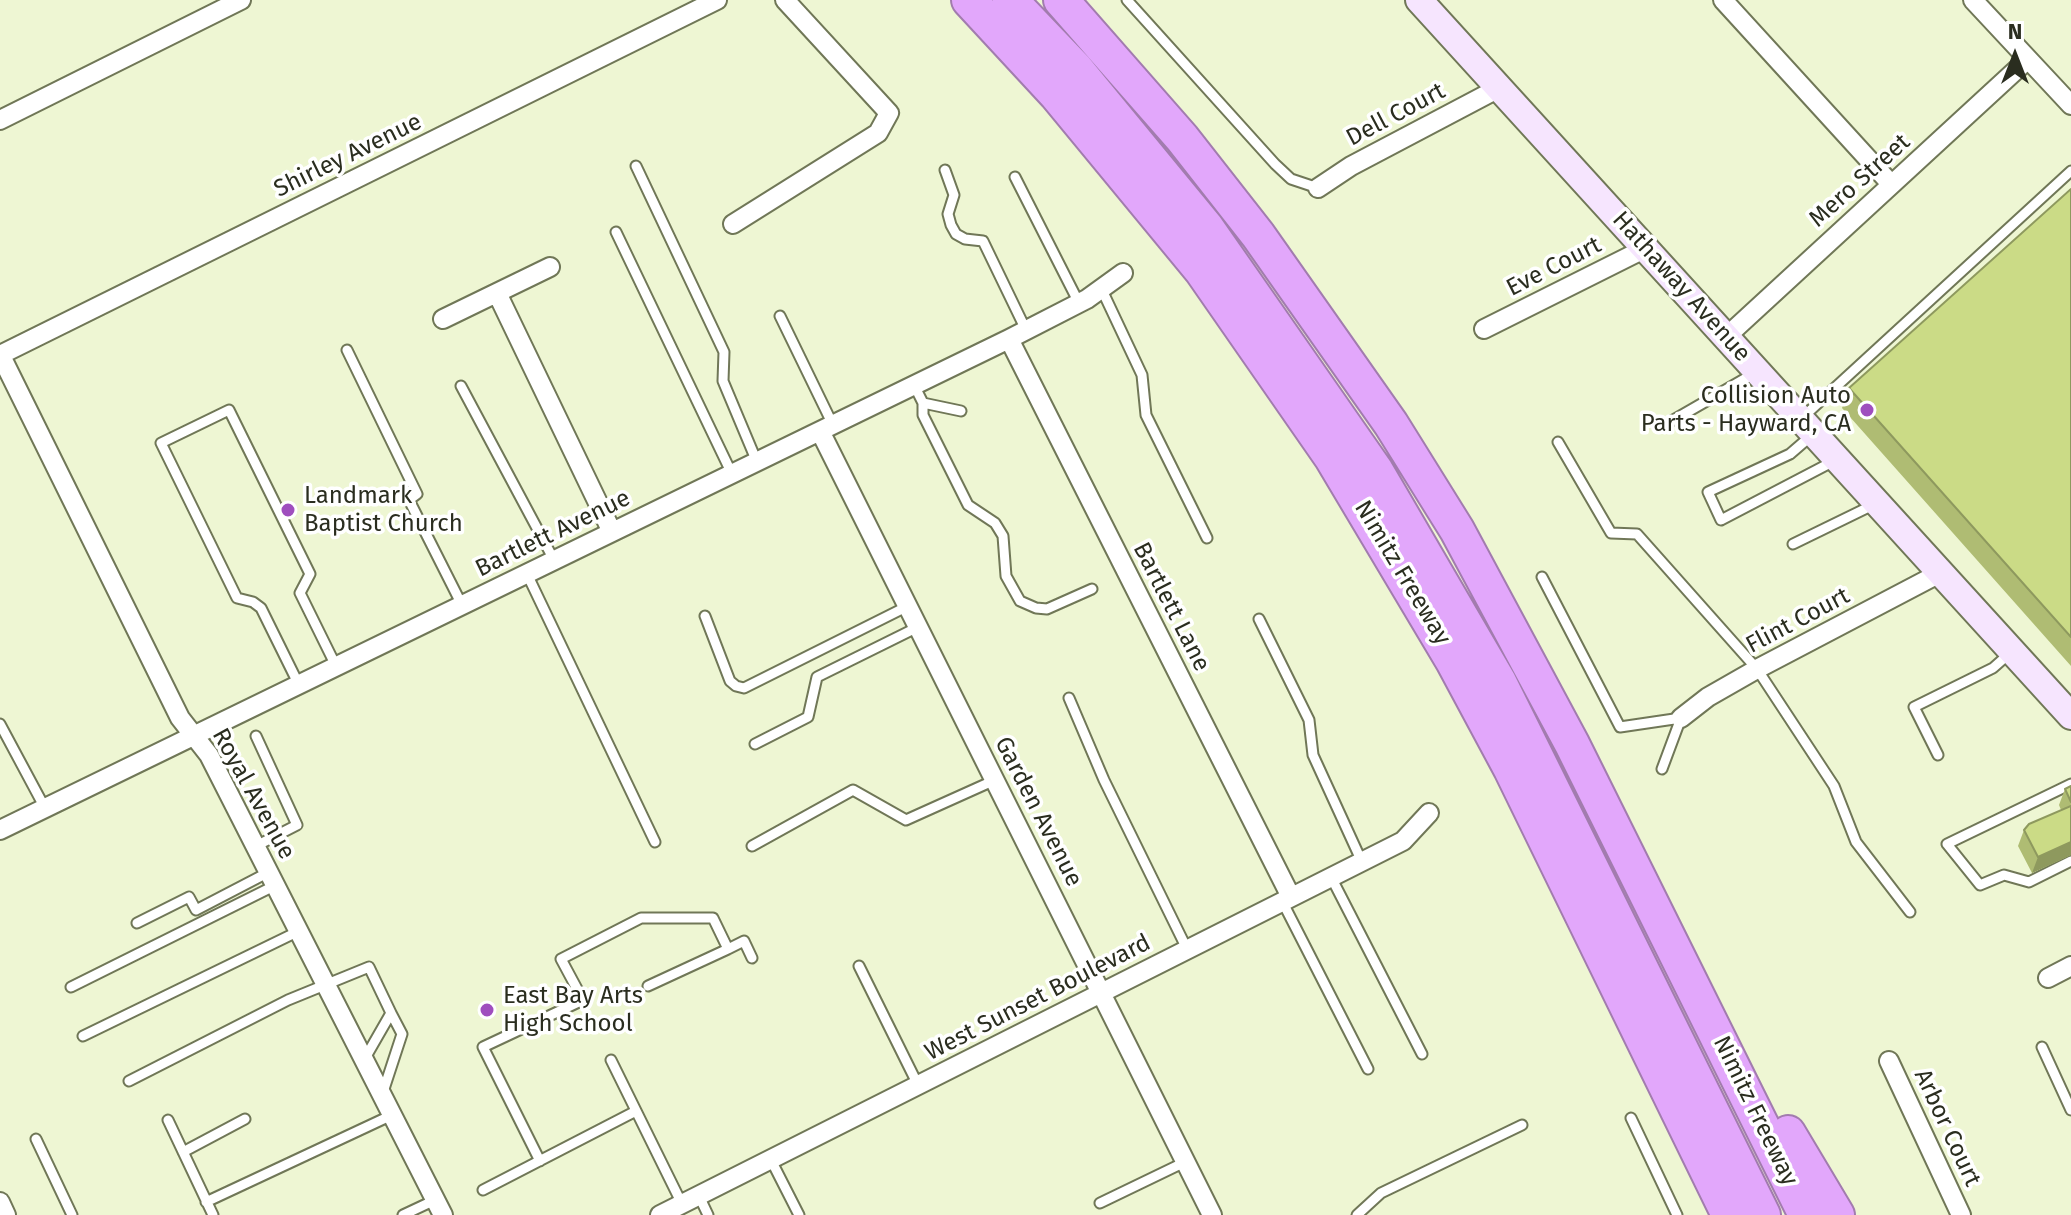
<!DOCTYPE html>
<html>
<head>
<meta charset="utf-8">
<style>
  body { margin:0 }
  #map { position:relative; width:2071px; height:1215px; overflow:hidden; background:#eef6d3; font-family:"Fira Sans",sans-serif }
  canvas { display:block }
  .north { position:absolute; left:1975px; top:16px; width:80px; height:80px; -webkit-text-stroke:6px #fff; paint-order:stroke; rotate:0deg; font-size:22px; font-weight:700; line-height:32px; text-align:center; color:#2a2d1f }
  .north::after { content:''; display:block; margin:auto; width:28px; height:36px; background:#2a2d1f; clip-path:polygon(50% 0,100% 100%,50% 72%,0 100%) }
</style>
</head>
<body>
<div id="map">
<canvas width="2071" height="1215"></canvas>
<div class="north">N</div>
</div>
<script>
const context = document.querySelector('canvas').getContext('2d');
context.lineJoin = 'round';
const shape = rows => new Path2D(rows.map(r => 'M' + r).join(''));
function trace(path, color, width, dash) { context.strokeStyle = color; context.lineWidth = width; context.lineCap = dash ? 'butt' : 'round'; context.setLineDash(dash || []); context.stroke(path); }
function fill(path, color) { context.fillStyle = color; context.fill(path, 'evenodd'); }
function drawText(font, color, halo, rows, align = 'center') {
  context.font = font + ' "Fira Sans",sans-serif'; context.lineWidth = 7; context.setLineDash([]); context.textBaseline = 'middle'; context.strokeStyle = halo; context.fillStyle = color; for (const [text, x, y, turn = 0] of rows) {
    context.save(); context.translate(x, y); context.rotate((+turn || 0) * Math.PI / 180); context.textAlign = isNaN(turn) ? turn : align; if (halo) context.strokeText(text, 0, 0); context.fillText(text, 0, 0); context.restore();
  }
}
const lane = shape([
  [1127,0,1275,164,1291,179,1318,188],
  [636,166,724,352,723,381,757,462],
  [945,170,954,195,948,214,951,225,956,234,965,239,983,241,1026,330],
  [1015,177,1079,303],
  [616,232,732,474],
  [1101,288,1142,375,1146,415,1207,538],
  [780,316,833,425],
  [347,350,417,494,409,500,462,605],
  [914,385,923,403,923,415,968,505,995,523,1003,536,1006,576,1020,601,1036,608,1047,609,1092,589],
  [461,386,554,560],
  [923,403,961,411],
  [1803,417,2071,171],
  [1670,422,1755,373],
  [1812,435,1790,454,1708,492,1721,520,1834,461],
  [1558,442,1611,533,1637,534,1757,669,1834,786,1856,842,1910,912],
  [1793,544,1873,505],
  [527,574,655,842],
  [1542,577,1620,727,1681,718],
  [705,616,730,681,736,686,744,688,908,606],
  [1259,619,1309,720,1313,755,1362,862],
  [299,685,261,608,253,602,237,598,161,443,229,410,310,574,300,593,336,666],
  [1069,698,1104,780,1187,949],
  [0,724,45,808],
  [256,736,297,825,256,846],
  [755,744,808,717,817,677,918,627],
  [1938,755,1914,707,1993,668,2010,653],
  [1662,769,1681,718],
  [2071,784,1947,844,1980,885,2004,875,2029,882,2071,861],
  [752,846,853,790,906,820,995,780],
  [1331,877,1422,1054],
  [1282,901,1368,1069],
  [137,923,189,897,196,910,269,872],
  [728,949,744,941,752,958],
  [859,966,919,1087],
  [71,987,276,885],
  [83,1036,299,931],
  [2042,1047,2071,1110],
  [611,1060,682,1204],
  [129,1081,288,1000,369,967,391,1013,364,1060],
  [383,1092,402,1034,391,1013],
  [1631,1118,1677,1215],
  [168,1120,213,1215],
  [36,1139,72,1215],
  [183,1152,245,1119],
  [771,1160,799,1215],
  [540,1161,483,1047,583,1000,561,959,641,918,713,918,728,949,648,986],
  [483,1190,636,1111],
  [699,1196,708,1215],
  [206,1202,392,1115],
  [1100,1203,1185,1162],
  [403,1215,435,1200],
  [1357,1215,1381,1193,1522,1125]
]);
const street = shape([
  [1723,0,1891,184],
  [1973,0,2071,105],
  [0,120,241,0],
  [1318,188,1351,166,1499,88],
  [733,224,878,133,889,113,785,0],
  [497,293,612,532],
  [443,319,550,267],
  [1484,329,1646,248],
  [1726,337,2027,60],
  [1009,339,1291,897],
  [0,354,180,718,209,755,443,1215],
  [0,355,717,0],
  [820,431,1212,1215],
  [1681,718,1708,697,1757,669,1940,573],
  [0,830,1009,339,1087,299,1123,273],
  [2048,978,2071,966],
  [1889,1061,1961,1215],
  [0,1202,6,1215],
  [660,1215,1403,841,1429,813]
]);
const secondary = shape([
  [1419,0,2071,716]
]);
const highway = shape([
  [969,0,1056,94,1202,271,1332,458,1453,661,1511,769,1729,1215],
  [1010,0,1076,69,1206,227,1376,471,1499,682,1763,1215],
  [1061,0,1182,138,1258,235,1391,424,1457,530,1572,744,1806,1215],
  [1788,1133,1837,1215]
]);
trace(lane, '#707757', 13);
trace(street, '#707757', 22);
trace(secondary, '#707757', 30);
trace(highway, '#a27cae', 38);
trace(lane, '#fff', 9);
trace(street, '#fff', 18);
trace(secondary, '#f6e5fe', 26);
trace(highway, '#e2a7fb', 34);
fill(shape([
  [2071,189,2071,666,1842,408,1849,388],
  [2071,786,2071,855,2032,873,2018,846,2024,830,2061,810,2059,805,2065,789]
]), '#afbc73');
fill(shape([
  [2071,842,2071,855,2032,873,2038,857]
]), '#8e995e');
const building = shape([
  [2071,189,2071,637,1849,388,2071,189],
  [2071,786,2071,802,2065,789,2071,786],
  [2071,806,2071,842,2038,857,2024,830,2029,824,2071,806]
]);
fill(building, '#cbdb86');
trace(building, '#8e995e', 2);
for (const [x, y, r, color] of [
  [1867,410,8,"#9f4ebe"],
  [288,510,8,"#9f4ebe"],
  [487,1010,8,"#9f4ebe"]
]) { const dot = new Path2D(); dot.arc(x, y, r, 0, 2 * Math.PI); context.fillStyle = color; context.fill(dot); trace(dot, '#fff', 3); }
drawText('24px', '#2a2d1f', '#fff', [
  ["Dell Court",1396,115,-28],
  ["Shirley Avenue",348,156,-26],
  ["Mero Street",1860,181,-42],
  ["Eve Court",1554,267,-27],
  ["Hathaway Avenue",1681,287,48],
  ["Bartlett Avenue",553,534,-26],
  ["Nimitz Freeway",1402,573,59],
  ["Bartlett Lane",1171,607,63],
  ["Flint Court",1798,621,-28],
  ["Royal Avenue",253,794,61],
  ["Garden Avenue",1038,812,63],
  ["West Sunset Boulevard",1038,998,-27],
  ["Nimitz Freeway",1755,1111,64],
  ["Arbor Court",1947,1128,65]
]);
drawText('24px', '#2a2d1f', '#fff', [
  ["Collision Auto",1851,396,"right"],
  ["Parts - Hayward, CA",1851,424,"right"],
  ["Landmark",304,496],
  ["Baptist Church",304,524],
  ["East Bay Arts",503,996],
  ["High School",503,1024]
], 'left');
</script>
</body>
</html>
